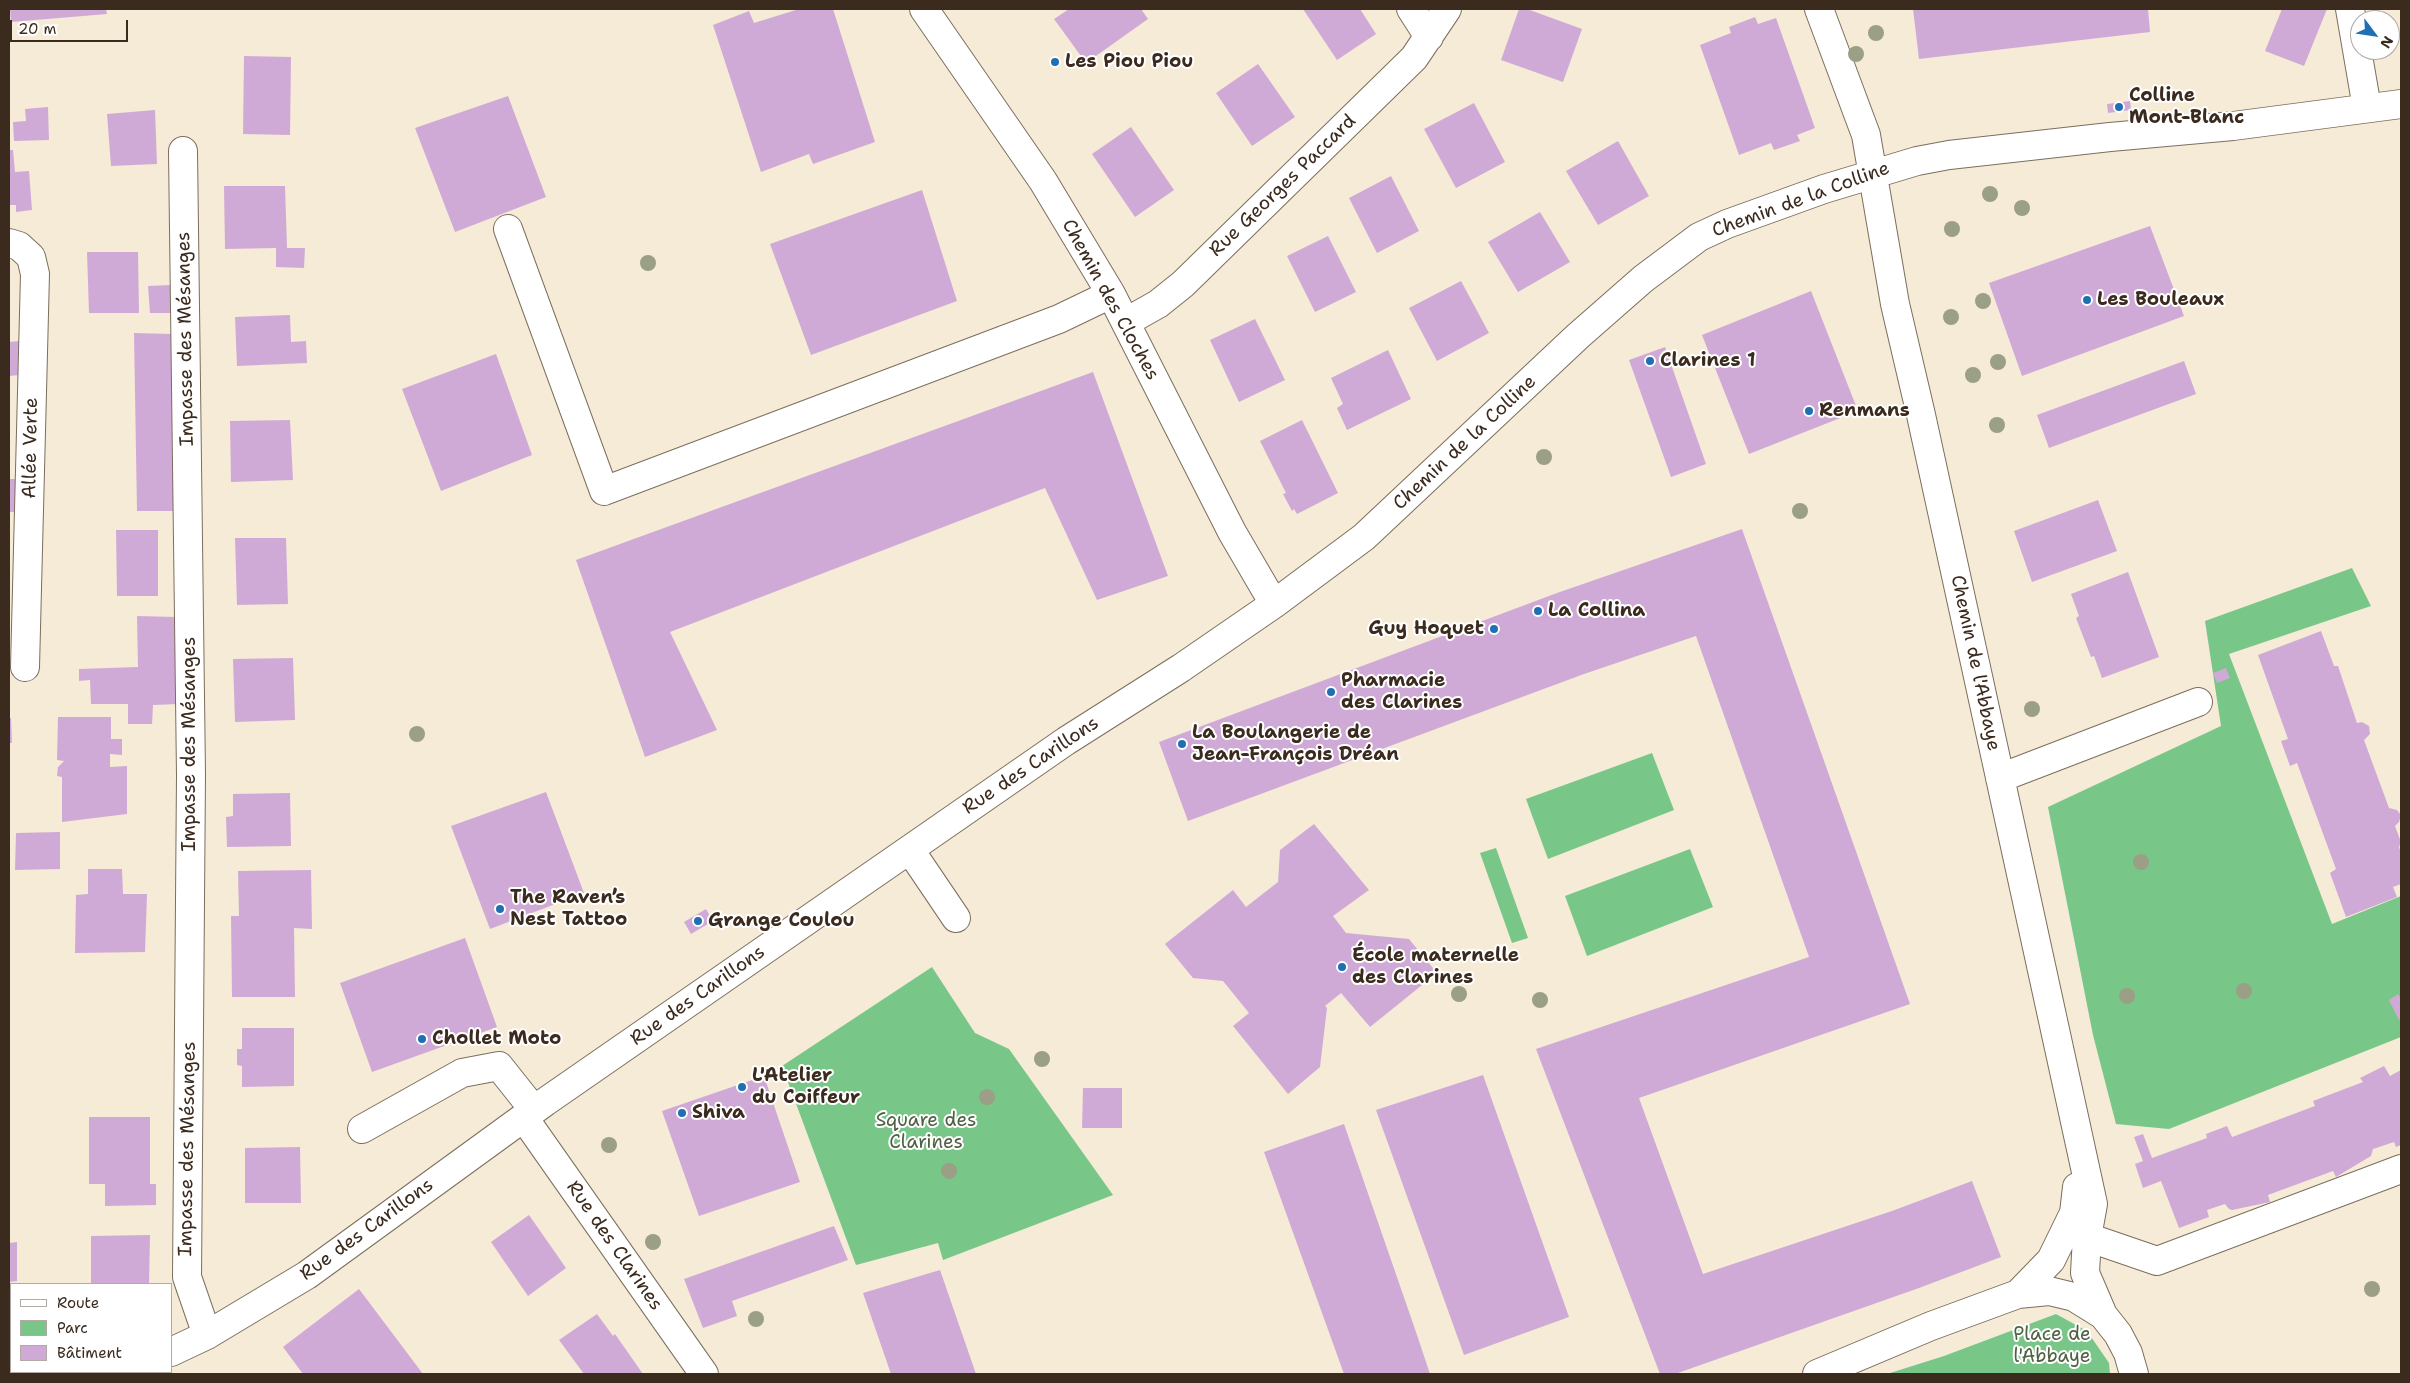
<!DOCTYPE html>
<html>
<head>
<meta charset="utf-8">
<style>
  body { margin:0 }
  #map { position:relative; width:2410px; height:1383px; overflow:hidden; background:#f5ebd6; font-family:"Shantell Sans",sans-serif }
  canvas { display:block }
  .frame { position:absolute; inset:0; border:10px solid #3b2a1e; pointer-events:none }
  .legend { position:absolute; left:10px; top:1283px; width:162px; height:90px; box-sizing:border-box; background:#fff; border:1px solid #b1aaa5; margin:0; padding:6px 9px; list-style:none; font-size:15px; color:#3b2a1e }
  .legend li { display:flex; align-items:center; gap:10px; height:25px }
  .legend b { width:25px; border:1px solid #b1aaa5 }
  .north { position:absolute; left:2350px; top:10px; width:50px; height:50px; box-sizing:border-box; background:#fff; border:1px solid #b1aaa5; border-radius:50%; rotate:121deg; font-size:14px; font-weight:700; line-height:20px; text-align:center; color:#3b2a1e }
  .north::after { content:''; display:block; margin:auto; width:18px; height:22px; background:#1f6fb2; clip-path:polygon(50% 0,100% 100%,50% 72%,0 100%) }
  .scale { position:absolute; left:10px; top:20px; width:118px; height:22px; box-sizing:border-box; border:2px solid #3b2a1e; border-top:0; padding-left:6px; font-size:15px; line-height:18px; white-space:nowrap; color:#3b2a1e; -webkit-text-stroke:4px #fff; paint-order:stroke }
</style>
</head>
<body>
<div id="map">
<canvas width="2410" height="1383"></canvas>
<div class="frame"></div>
<ul class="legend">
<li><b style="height:6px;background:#fff"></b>Route</li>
<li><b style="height:14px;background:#78c788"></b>Parc</li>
<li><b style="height:14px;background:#d0aad7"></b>Bâtiment</li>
</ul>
<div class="north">N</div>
<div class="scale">20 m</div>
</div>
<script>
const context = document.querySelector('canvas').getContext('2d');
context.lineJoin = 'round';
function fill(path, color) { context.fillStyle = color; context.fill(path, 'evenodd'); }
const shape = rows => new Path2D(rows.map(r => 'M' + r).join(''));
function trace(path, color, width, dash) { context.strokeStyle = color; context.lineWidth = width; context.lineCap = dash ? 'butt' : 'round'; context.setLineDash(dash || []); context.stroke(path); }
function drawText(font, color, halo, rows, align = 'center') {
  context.font = font + ' "Shantell Sans",sans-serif'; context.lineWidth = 4; context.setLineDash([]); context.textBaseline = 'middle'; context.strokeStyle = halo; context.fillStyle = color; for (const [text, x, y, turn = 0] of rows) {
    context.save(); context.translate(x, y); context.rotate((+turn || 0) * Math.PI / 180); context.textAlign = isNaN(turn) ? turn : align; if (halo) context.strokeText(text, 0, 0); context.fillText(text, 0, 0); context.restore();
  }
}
fill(shape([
  [2352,568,2371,606,2229,654,2332,924,2401,896,2401,1037,2169,1129,2116,1124,2093,1035,2048,807,2221,726,2205,621],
  [1652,753,1674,810,1548,859,1526,799],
  [1496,848,1528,938,1512,943,1480,853],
  [1690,849,1713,907,1587,956,1565,896],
  [932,967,975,1033,1009,1049,1113,1195,943,1260,938,1243,856,1265,782,1066],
  [2056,1314,2087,1331,2109,1363,2110,1374,1887,1374,1944,1356]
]), '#78c788');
fill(shape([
  [10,9,106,9,107,14,11,22],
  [799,9,833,9,875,142,813,164,809,154,761,172,713,25,749,11,754,23],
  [1069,9,1141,9,1148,19,1086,63,1054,19],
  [1303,9,1360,9,1376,34,1337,60],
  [1519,9,1527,9,1582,29,1563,82,1501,60],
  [1913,9,2148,9,2150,32,1919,59],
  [2282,9,2327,9,2304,66,2265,51],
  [1755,17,1758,24,1776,18,1815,128,1797,135,1800,141,1774,150,1771,143,1739,155,1700,45,1731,33,1729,27],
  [244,56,291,57,290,135,243,134],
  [1258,64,1295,117,1252,146,1216,93],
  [508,96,546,197,455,232,415,128],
  [2130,101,2131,110,2108,113,2107,104],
  [1474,103,1505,162,1456,188,1424,129],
  [48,107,49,140,14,141,13,122,26,121,25,109],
  [155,110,157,164,111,166,107,114],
  [1131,127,1174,190,1135,217,1092,154],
  [1618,141,1649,196,1598,225,1566,171],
  [9,150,13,150,15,172,29,171,32,210,16,212,16,205,9,205],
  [1391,176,1419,231,1377,253,1349,198],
  [224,186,285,186,287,248,305,248,304,268,276,267,276,248,225,249],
  [922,190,957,301,811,355,770,244],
  [1540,212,1570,262,1518,292,1488,242],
  [2150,226,2184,316,2022,376,1989,283],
  [1328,236,1356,292,1315,312,1287,256],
  [87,252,138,252,139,313,89,313],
  [1461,281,1489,333,1437,361,1409,308],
  [171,285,171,313,150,313,148,286],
  [1811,291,1858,411,1749,454,1702,335],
  [290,315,291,342,306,341,307,363,237,366,235,317],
  [1255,319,1285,380,1239,402,1210,340],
  [134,333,172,334,175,511,137,511],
  [19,341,19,375,9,376,9,342],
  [1665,347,1706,464,1671,477,1629,360],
  [1388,350,1411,399,1347,430,1337,408,1343,404,1331,378],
  [496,354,532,455,441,491,402,389],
  [2184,361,2196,394,2049,448,2037,415],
  [1093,372,1168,576,1097,600,1045,488,670,632,717,730,645,757,576,560],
  [290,420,293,480,231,482,230,421],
  [1302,420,1338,493,1297,514,1294,509,1292,511,1283,494,1286,493,1260,441],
  [9,479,19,479,19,512,9,512],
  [2098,500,2117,551,2032,582,2014,531],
  [1742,529,1910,1004,1639,1098,1703,1274,1892,1211,1972,1181,2001,1257,1919,1288,1675,1374,1660,1374,1536,1049,1809,957,1696,636,1584,674,1188,821,1159,742,1557,593],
  [116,530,158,530,158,596,117,596],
  [235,538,286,538,288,604,237,605],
  [2128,572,2159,657,2102,678,2094,656,2091,657,2076,618,2079,616,2071,594],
  [137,616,176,617,178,704,153,705,152,724,128,724,128,704,91,704,90,680,79,681,79,669,138,667],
  [2321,631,2334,666,2338,666,2357,723,2362,722,2369,726,2370,734,2364,740,2389,808,2397,810,2401,815,2399,822,2395,826,2401,842,2399,847,2401,853,2401,884,2393,887,2397,897,2346,917,2330,873,2336,869,2297,763,2290,766,2286,755,2281,741,2288,739,2258,655],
  [293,658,295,720,235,722,233,659],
  [2226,668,2230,678,2217,683,2213,673],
  [58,717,111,717,111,739,122,739,122,755,110,754,110,767,127,766,127,814,62,822,62,777,57,776,58,767,64,761,57,760],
  [9,718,11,718,12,743,9,743],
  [546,792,584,893,490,929,451,826],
  [290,793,291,846,227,847,226,817,233,816,233,794],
  [1314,824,1369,890,1333,916,1346,933,1409,939,1437,973,1370,1027,1341,993,1325,1006,1327,1008,1320,1067,1288,1094,1233,1026,1249,1013,1223,981,1193,978,1165,944,1233,890,1246,907,1278,882,1280,850],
  [60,832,60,869,15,870,16,833],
  [88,869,122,869,123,894,147,894,145,952,75,953,76,895,88,894],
  [311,870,312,929,294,928,295,997,232,997,231,916,239,916,238,871],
  [706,909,713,921,691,934,684,922],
  [465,938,497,1027,372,1072,340,983],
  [2398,994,2401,999,2401,1018,2399,1020,2389,1000],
  [242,1028,294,1028,294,1086,242,1087,242,1066,237,1065,237,1049,242,1049],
  [2384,1066,2390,1076,2401,1070,2401,1145,2396,1147,2394,1142,2373,1149,2371,1156,2336,1177,2333,1171,2268,1195,2270,1202,2232,1210,2229,1209,2225,1204,2207,1210,2209,1217,2179,1228,2161,1181,2143,1188,2135,1164,2143,1161,2134,1137,2143,1134,2152,1158,2207,1138,2206,1134,2227,1126,2232,1137,2315,1106,2313,1101,2363,1082,2360,1078],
  [1483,1075,1569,1317,1464,1355,1376,1110],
  [764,1076,800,1182,699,1216,662,1111],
  [1083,1088,1122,1088,1122,1128,1082,1128],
  [89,1117,150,1117,150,1184,156,1184,156,1205,105,1206,105,1184,89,1184],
  [1344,1124,1417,1335,1430,1374,1344,1374,1264,1152],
  [300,1147,301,1203,245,1203,245,1148],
  [529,1215,566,1268,528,1296,491,1242],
  [834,1226,848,1260,732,1301,737,1316,703,1328,684,1279],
  [150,1235,149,1284,91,1284,91,1236],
  [17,1242,17,1281,9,1282,9,1243],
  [940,1270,976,1374,891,1374,863,1293],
  [359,1289,423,1374,303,1374,283,1347],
  [597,1314,613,1336,615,1334,643,1374,584,1374,559,1340],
  [9,1344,11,1344,11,1372,17,1372,17,1374,9,1374]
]), '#d0aad7');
const minor = shape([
  [924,9,1043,181,1111,294,1232,532,1274,604],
  [1411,9,1429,37],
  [1819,9,1866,135,1895,304,1921,415,2093,1204,2087,1237,2085,1273,2103,1315,2118,1334,2128,1353,2134,1374],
  [2350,9,2367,108],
  [183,151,191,775,187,1277,207,1335],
  [508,229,604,491,1059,319,1111,294],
  [9,243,19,246,31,257,35,274,25,667],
  [1126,322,1158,304,1183,284,1414,58,1447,9],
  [2000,778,2198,702],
  [910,850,956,918],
  [524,1118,704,1374],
  [362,1129,462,1073,499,1066,534,1110],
  [2087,1237,2157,1261,2401,1169],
  [2018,1294,2051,1260,2074,1213,2077,1187],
  [171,1352,207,1335,307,1275,545,1102,1066,741,1181,668,1274,604,1364,537,1578,336,1643,279,1699,237,1727,224,1824,189,1917,161,1949,155,2110,137,2233,126,2401,104],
  [123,1374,128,1372],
  [1817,1374,1931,1326,2018,1294,2049,1291,2074,1297,2103,1315]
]);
trace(minor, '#7c6e5e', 30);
trace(minor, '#fff', 28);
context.fillStyle = '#9a9f85';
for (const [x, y] of [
  [1876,33],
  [1856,54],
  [1990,194],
  [2022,208],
  [1952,229],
  [648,263],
  [1983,301],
  [1951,317],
  [1998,362],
  [1973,375],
  [1997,425],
  [1544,457],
  [1800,511],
  [2032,709],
  [417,734],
  [2141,862],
  [2244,991],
  [1459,994],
  [2127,996],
  [1540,1000],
  [1042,1059],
  [987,1097],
  [609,1145],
  [949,1171],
  [653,1242],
  [2372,1289],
  [756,1319]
]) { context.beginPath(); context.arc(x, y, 8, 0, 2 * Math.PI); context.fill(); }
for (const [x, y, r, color] of [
  [1055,62,5,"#1f6fb2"],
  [2119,107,5,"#1f6fb2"],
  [2087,300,5,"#1f6fb2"],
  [1650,361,5,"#1f6fb2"],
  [1809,411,5,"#1f6fb2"],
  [1538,611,5,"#1f6fb2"],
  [1494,629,5,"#1f6fb2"],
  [1331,692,5,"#1f6fb2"],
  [1182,744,5,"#1f6fb2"],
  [500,909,5,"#1f6fb2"],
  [698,921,5,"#1f6fb2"],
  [1342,967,5,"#1f6fb2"],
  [422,1039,5,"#1f6fb2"],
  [742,1087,5,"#1f6fb2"],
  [682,1113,5,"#1f6fb2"]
]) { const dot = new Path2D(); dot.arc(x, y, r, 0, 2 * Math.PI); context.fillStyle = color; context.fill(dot); trace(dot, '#fff', 2); }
drawText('bold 19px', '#3b2a1e', '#fff', [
  ["Les Piou Piou",1065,62],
  ["Colline",2129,96],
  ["Mont-Blanc",2129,118],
  ["Les Bouleaux",2097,300],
  ["Clarines 1",1660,361],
  ["Renmans",1819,411],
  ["La Collina",1548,611],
  ["Guy Hoquet",1484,629,"right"],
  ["Pharmacie",1341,681],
  ["des Clarines",1341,703],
  ["La Boulangerie de",1192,733],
  ["Jean-François Dréan",1192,755],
  ["The Raven’s",510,898],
  ["Nest Tattoo",510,920],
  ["Grange Coulou",708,921],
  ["École maternelle",1352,956],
  ["des Clarines",1352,978],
  ["Chollet Moto",432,1039],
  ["L'Atelier",752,1076],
  ["du Coiffeur",752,1098],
  ["Shiva",692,1113]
], 'left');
drawText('19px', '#3b2a1e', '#fff', [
  ["Rue Georges Paccard",1283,186,-44],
  ["Chemin de la Colline",1801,200,-20],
  ["Chemin des Cloches",1110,300,61],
  ["Impasse des Mésanges",186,339,-91],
  ["Chemin de la Colline",1465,443,-43],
  ["Allée Verte",31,448,-89],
  ["Chemin de l'Abbaye",1975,663,78],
  ["Impasse des Mésanges",190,744,-90],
  ["Rue des Carillons",1031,766,-34],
  ["Rue des Carillons",698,996,-35],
  ["Impasse des Mésanges",188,1149,-89],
  ["Rue des Carillons",367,1230,-36],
  ["Rue des Clarines",614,1246,55]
]);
drawText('19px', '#506143', '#fff', [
  ["Square des",926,1121],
  ["Clarines",926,1143],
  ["Place de",2052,1335],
  ["l'Abbaye",2052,1357]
]);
</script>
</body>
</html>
